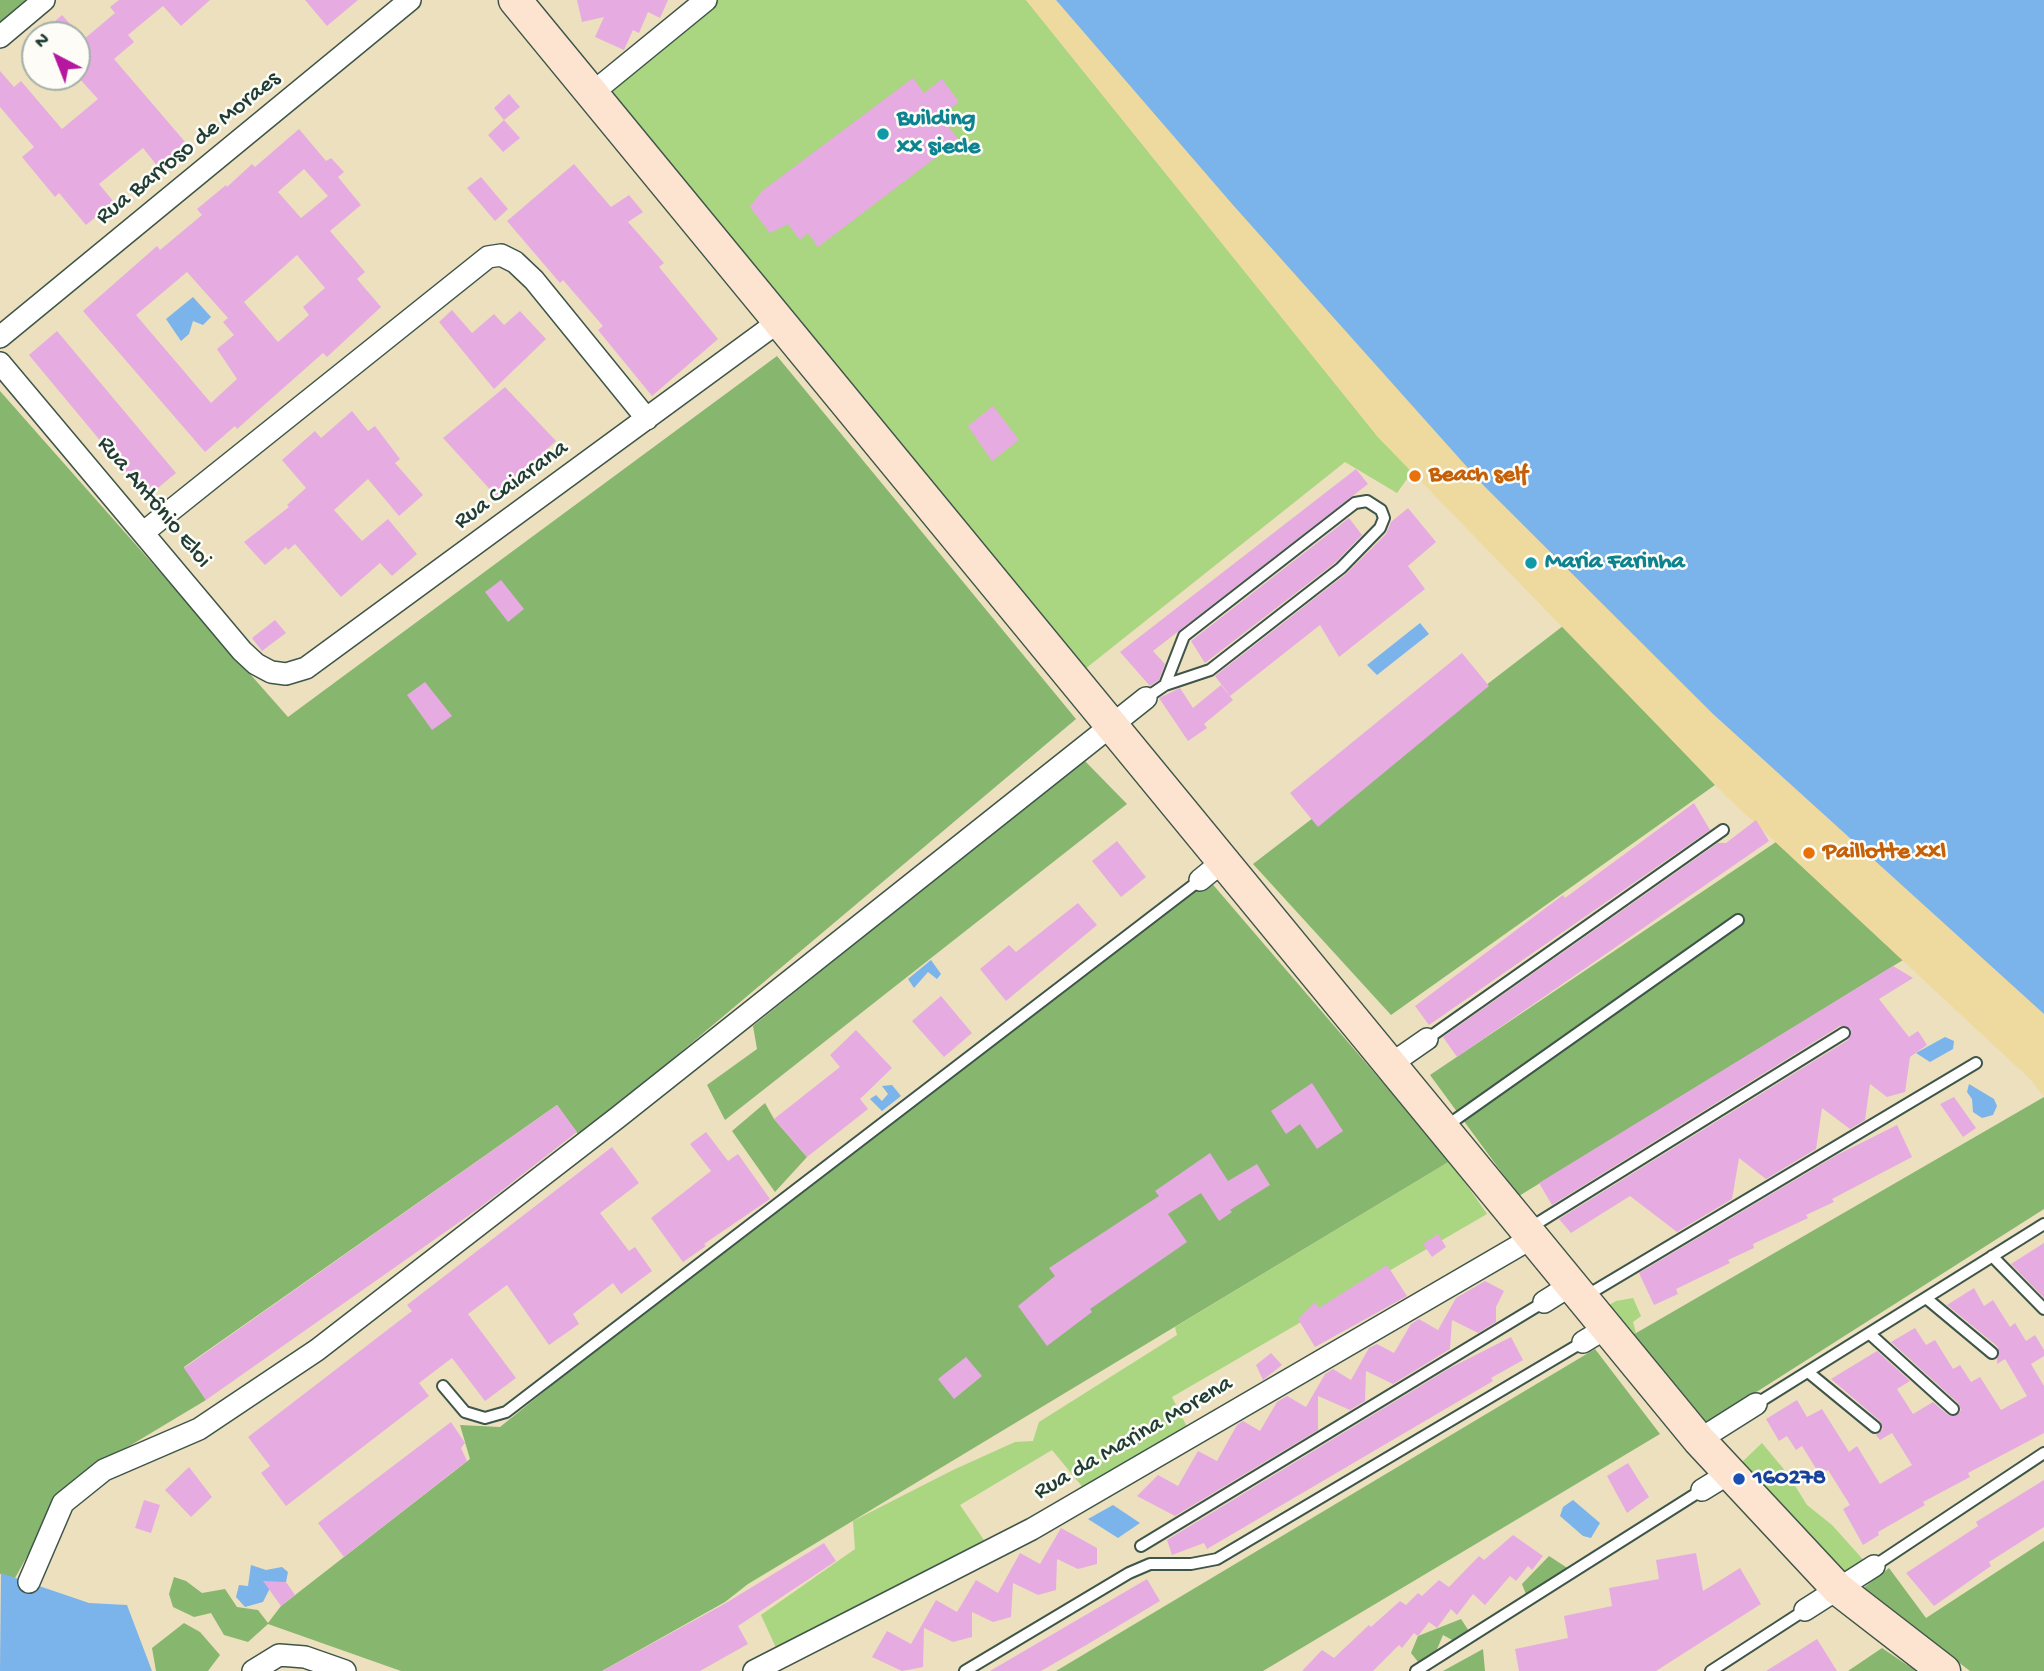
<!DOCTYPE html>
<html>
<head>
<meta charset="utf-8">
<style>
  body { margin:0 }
  #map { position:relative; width:2044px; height:1671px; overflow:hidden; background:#ece0be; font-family:"Gochi Hand",sans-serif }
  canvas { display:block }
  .north { position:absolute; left:21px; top:21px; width:70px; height:70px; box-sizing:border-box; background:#fdfcf7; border:2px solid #a4b0a9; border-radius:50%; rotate:318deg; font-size:19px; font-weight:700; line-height:28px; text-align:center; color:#1f3d34 }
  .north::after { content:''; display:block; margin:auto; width:24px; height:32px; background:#b5179e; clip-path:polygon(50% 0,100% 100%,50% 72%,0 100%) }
</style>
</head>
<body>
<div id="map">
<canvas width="2044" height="1671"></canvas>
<div class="north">N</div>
</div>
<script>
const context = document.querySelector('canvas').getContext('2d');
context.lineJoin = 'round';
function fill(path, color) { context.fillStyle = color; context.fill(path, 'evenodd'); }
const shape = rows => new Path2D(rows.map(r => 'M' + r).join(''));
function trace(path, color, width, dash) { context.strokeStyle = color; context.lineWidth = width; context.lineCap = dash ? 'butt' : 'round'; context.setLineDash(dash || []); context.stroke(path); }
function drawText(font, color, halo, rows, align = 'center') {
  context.font = font + ' "Gochi Hand",sans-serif'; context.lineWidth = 5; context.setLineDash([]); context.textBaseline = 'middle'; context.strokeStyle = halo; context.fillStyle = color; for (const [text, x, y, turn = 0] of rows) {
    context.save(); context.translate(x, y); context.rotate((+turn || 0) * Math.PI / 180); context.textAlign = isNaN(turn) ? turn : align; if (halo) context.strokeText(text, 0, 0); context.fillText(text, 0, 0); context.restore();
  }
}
fill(shape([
  [709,0,1026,0,1378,437,1412,472,1397,493,1345,462,1080,673,604,83],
  [1450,1161,1487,1214,1172,1397,1189,1431,1085,1490,1052,1450,960,1505,988,1546,777,1650,761,1615,855,1549,853,1521,953,1470,1015,1442,1033,1441,1039,1422,1177,1335,1175,1327],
  [1633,1298,1641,1316,1633,1322,1636,1333,1624,1340,1601,1310,1616,1301],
  [1762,1443,1787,1473,1807,1505,1832,1525,1867,1564,1837,1583,1783,1523,1785,1509,1740,1464]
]), '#aad581');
fill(shape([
  [0,0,28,0,0,23],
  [777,356,1076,719,580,1137,557,1105,184,1367,206,1400,101,1463,57,1502,15,1578,0,1574,0,391,288,717],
  [1563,626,1715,785,1391,1015,1253,864],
  [1083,759,1127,804,725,1120,707,1085,757,1049,753,1026],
  [1776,842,1903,960,1519,1196,1430,1075],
  [1209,880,1450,1161,748,1584,725,1602,602,1671,401,1671,268,1624,248,1642,224,1635,211,1613,194,1617,173,1607,169,1594,174,1577,186,1581,202,1593,225,1589,237,1607,258,1610,268,1623,281,1606,470,1459,460,1425,500,1427,782,1200],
  [2044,1097,2044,1209,1703,1426,1624,1340],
  [765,1103,774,1119,807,1157,775,1192,732,1131],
  [1595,1349,1660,1434,1263,1671,1056,1671],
  [2044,1541,2044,1671,1970,1671,1862,1589,1889,1568,1926,1618],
  [1549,1556,1569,1569,1527,1597,1522,1584],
  [1461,1619,1469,1631,1454,1641,1443,1635,1435,1654,1419,1663,1411,1653,1418,1636],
  [184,1623,200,1632,220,1655,208,1671,156,1671,152,1648],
  [1882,1648,1916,1671,1848,1671],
  [1483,1649,1485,1671,1443,1671]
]), '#87b66f');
fill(shape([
  [1026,0,1057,0,1484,486,1713,714,2044,1014,2044,1097,2030,1079,1727,797,1378,437]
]), '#eeda9e');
fill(shape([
  [1056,0,2044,0,2044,1014,1713,714,1484,486,1233,205],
  [193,297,211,317,203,325,193,321,189,334,181,341,166,319],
  [1420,623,1429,634,1377,675,1367,665],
  [931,960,941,974,937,979,928,972,914,988,908,979],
  [1945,1037,1954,1041,1953,1049,1930,1062,1916,1053],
  [1969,1084,1994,1099,1997,1106,1993,1115,1982,1118,1973,1112,1972,1099,1967,1092],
  [892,1085,901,1096,882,1111,870,1099,876,1095,882,1101,888,1094,882,1086],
  [1573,1500,1600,1523,1591,1538,1583,1536,1560,1516,1563,1507],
  [1113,1505,1140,1523,1118,1538,1088,1519],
  [251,1565,266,1570,282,1567,288,1572,286,1582,273,1582,263,1602,245,1607,236,1597,239,1585,248,1586],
  [1,1573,89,1603,127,1605,152,1671,0,1671]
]), '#7bb3eb');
fill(shape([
  [119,0,210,0,181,26,163,6,128,35,134,42,114,59,186,143,158,167,143,148,99,184,114,202,86,225,59,193,55,197,22,157,34,147,0,107,0,71,14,87,21,81,62,129,98,99,77,76,77,45,115,13,110,7],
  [305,0,358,0,327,26],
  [577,0,668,0,660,18,648,12,639,33,633,30,624,50,595,37,604,17,582,22],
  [62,15,80,35,39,35],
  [913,78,924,93,942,79,959,102,940,116,959,140,818,247,808,233,800,240,788,224,770,233,750,207,762,191],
  [509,94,520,107,504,120,494,108],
  [504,120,520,138,503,152,488,135],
  [299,129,326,161,331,158,344,172,338,177,361,205,330,231,365,272,357,279,381,307,327,357,323,353,237,429,235,426,205,452,83,311,157,246,160,250,202,215,197,209,226,185,227,187,252,164,255,167],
  [304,169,328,196,301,218,278,192],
  [297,255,325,288,303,307,309,315,278,342,244,302],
  [187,272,228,318,223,322,234,335,217,349,237,379,211,403,136,315],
  [574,164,611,207,629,195,643,212,628,222,664,263,659,267,718,339,652,396,598,330,603,326,563,280,560,283,507,221],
  [481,177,508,209,495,221,467,188],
  [452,310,472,333,494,314,504,325,520,311,546,339,494,389,439,322],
  [57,331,176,473,147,497,29,355],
  [505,387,556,441,496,496,443,438],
  [993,406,1019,440,992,461,968,426],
  [352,411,368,431,375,426,400,459,395,463,423,495,399,516,368,479,334,510,362,541,388,519,417,554,392,576,380,563,341,597,295,544,288,550,286,547,265,565,244,542,289,507,287,505,306,488,282,460,315,431,321,438],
  [1356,469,1368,484,1153,651,1165,664,1159,680,1150,686,1120,652],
  [1408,508,1436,542,1408,566,1425,589,1339,657,1320,625,1230,696,1215,676,1346,574,1386,534,1391,522],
  [1349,518,1362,535,1336,562,1205,663,1191,641],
  [501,580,524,609,508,622,485,592],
  [275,620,286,633,262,651,252,638],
  [1462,653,1489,686,1318,827,1290,793],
  [425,682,452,716,432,730,407,695],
  [1221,685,1233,700,1204,724,1207,728,1188,741,1159,698,1180,688,1193,708],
  [1694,803,1710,830,1429,1025,1415,1006,1563,895,1565,898],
  [1756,820,1769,841,1457,1057,1443,1037,1718,843,1726,843],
  [1117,841,1146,877,1121,897,1092,861],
  [1078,903,1097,925,1006,1001,980,969,1009,945,1016,952],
  [1893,966,1913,978,1879,999,1909,1037,1918,1031,1927,1045,1910,1057,1905,1092,1887,1097,1870,1084,1865,1120,1850,1129,1822,1108,1816,1149,1766,1179,1739,1158,1732,1199,1677,1232,1630,1196,1571,1233,1559,1219,1848,1040,1851,1029,1840,1026,1552,1205,1539,1183],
  [941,996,972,1033,944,1057,912,1021],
  [856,1030,892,1068,860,1099,868,1109,807,1157,774,1119,840,1067,830,1055],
  [1312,1083,1343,1131,1317,1149,1300,1124,1286,1134,1271,1111],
  [1954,1097,1976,1128,1963,1137,1940,1104],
  [557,1105,577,1132,478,1209,206,1400,184,1368],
  [1897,1125,1912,1157,1832,1199,1834,1202,1806,1215,1808,1218,1753,1244,1754,1248,1728,1260,1730,1263,1676,1289,1678,1294,1654,1305,1639,1273,1837,1155],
  [706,1132,728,1161,738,1154,770,1199,704,1244,706,1246,683,1262,651,1218,711,1171,690,1144],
  [612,1147,639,1183,600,1213,629,1251,635,1247,652,1271,621,1294,613,1283,573,1314,579,1324,549,1345,507,1285,468,1314,516,1378,485,1401,452,1358,419,1383,429,1396,286,1506,261,1473,270,1466,248,1437,412,1311,407,1305],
  [1210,1153,1228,1181,1257,1164,1270,1185,1230,1210,1232,1212,1219,1221,1201,1193,1168,1214,1187,1242,1090,1309,1092,1312,1047,1346,1018,1306,1055,1276,1049,1268,1159,1196,1155,1191],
  [1438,1234,1446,1247,1432,1257,1423,1244],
  [2044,1243,2044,1298,2011,1264],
  [1387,1265,1407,1296,1315,1347,1298,1319,1315,1302,1319,1308],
  [1485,1281,1504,1291,1496,1307,1496,1322,1478,1333,1452,1320,1450,1349,1393,1384,1366,1371,1365,1401,1350,1410,1318,1396,1318,1430,1175,1516,1137,1496,1158,1475,1178,1486,1198,1451,1217,1461,1237,1425,1243,1421,1260,1431,1277,1402,1287,1396,1306,1407,1325,1374,1333,1369,1351,1380,1369,1348,1377,1344,1394,1353,1411,1324,1419,1319,1438,1330,1456,1298],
  [1974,1288,1984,1306,1993,1300,2010,1327,2015,1323,2026,1341,2035,1335,2044,1350,2044,1356,2031,1364,2044,1386,2044,1433,1968,1473,1970,1477,1923,1502,1925,1505,1878,1532,1879,1535,1863,1545,1843,1509,1850,1505,1828,1470,1820,1475,1802,1446,1796,1450,1787,1436,1779,1441,1766,1419,1797,1400,1807,1417,1822,1409,1849,1452,1857,1446,1880,1484,1912,1465,1892,1433,1880,1440,1876,1435,1883,1429,1880,1421,1831,1379,1877,1351,1910,1381,1897,1389,1913,1414,1933,1402,1948,1415,1956,1416,1961,1410,1958,1403,1891,1342,1915,1328,1926,1345,1935,1340,1953,1369,1960,1365,1971,1382,1980,1377,2001,1410,2027,1396,2005,1359,1997,1364,1998,1347,1947,1305],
  [1511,1337,1523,1360,1491,1378,1493,1381,1207,1549,1204,1543,1172,1555,1167,1540,1450,1368],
  [1271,1353,1282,1365,1263,1380,1256,1365],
  [966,1357,982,1376,954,1399,938,1379],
  [451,1422,465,1443,461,1448,467,1461,344,1557,318,1523],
  [1628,1463,1649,1497,1627,1513,1607,1476],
  [189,1467,212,1497,191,1517,165,1490],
  [2044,1480,2044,1527,1989,1562,1991,1566,1934,1606,1906,1573,1978,1526,1976,1522],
  [144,1500,160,1505,151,1533,135,1528],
  [1061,1528,1097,1548,1097,1564,1078,1569,1057,1559,1056,1590,1038,1595,1013,1583,1011,1617,993,1622,972,1612,972,1637,953,1642,924,1628,923,1667,902,1671,872,1657,887,1631,911,1644,936,1600,957,1612,976,1580,998,1593,1020,1553,1040,1564],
  [1513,1535,1543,1556,1532,1570,1528,1566,1516,1581,1510,1576,1485,1605,1473,1594,1457,1615,1451,1609,1437,1628,1429,1622,1418,1636,1414,1633,1402,1648,1399,1645,1373,1671,1302,1671,1322,1650,1334,1658,1369,1625,1371,1627,1400,1601,1406,1605,1418,1593,1422,1596,1439,1580,1449,1587,1479,1556,1484,1560],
  [824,1543,836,1561,738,1626,748,1644,700,1671,602,1671,726,1603],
  [1696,1553,1703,1591,1740,1568,1761,1604,1656,1671,1519,1671,1515,1649,1568,1638,1564,1616,1612,1606,1609,1588,1659,1579,1656,1560],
  [1147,1579,1160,1601,1088,1644,1041,1671,990,1671],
  [263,1581,286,1582,295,1595,281,1606],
  [1817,1639,1837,1671,1766,1671,1795,1653]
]), '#e6ace1');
const lane = shape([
  [1146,698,1165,685,1210,670,1341,568,1380,528,1384,518,1381,510,1367,501,1355,503,1184,636,1165,685],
  [1427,1039,1723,830],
  [1445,1127,1738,920],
  [1528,1229,1844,1033],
  [1992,1256,2044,1309],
  [1584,1297,1976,1063],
  [1926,1298,1992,1353],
  [1870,1334,1953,1409],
  [1808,1372,1875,1427],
  [443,1386,465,1412,485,1418,506,1412,1200,880],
  [1756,1404,2044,1224],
  [1141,1546,1544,1302],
  [1874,1566,2044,1453],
  [965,1671,1129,1573,1150,1564,1191,1564,1217,1559,1583,1342],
  [1416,1671,1702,1490],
  [1711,1671,1805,1610]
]);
const street = shape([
  [0,37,44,0],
  [591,94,706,0],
  [0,337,410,0],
  [0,363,242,651,256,664,271,672,286,674,306,668,778,322],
  [144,532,488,257,501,255,515,262,534,280,647,419],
  [1200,880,1222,862],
  [1391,1064,1427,1039],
  [1544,1302,1571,1285],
  [1583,1342,1606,1328],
  [1699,1440,1756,1404],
  [1702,1490,1728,1474],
  [29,1582,63,1503,104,1470,199,1429,317,1350,617,1118,1146,698],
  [1805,1610,1874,1566],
  [253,1671,279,1655,305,1657,345,1671],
  [754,1671,1032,1529,1532,1238]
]);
const secondary = shape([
  [515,0,1699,1440,1838,1589,1944,1671]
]);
trace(lane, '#3e5549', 14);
trace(street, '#3e5549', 24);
trace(secondary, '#3e5549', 35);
trace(lane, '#fff', 10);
trace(street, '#fff', 21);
trace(secondary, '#fde4d1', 32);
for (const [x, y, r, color] of [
  [883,134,7,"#0f9aa8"],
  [1415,476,7,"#e8710a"],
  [1531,563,7,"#0f9aa8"],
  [1809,853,7,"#e8710a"],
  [1739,1479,7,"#1a4fb4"]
]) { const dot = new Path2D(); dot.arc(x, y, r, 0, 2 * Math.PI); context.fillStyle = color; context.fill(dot); trace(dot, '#fdfcf7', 2.5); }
drawText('bold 24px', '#0d838f', '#fdfcf7', [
  ["Building",897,120],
  ["xx siecle",897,148],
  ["Maria Farinha",1545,563]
], 'left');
drawText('24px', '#1f3d34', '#fdfcf7', [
  ["Rua Barroso de Moraes",189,149,-39],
  ["Rua Caiarana",512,486,-36],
  ["Rua Antônio Eloi",153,503,50],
  ["Rua da Marina Morena",1134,1439,-30]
]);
drawText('bold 24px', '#c56008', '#fdfcf7', [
  ["Beach self",1429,476],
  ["Paillotte xxl",1823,853]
], 'left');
drawText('bold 24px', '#164399', '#fdfcf7', [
  ["160278",1753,1479]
], 'left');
</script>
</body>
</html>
